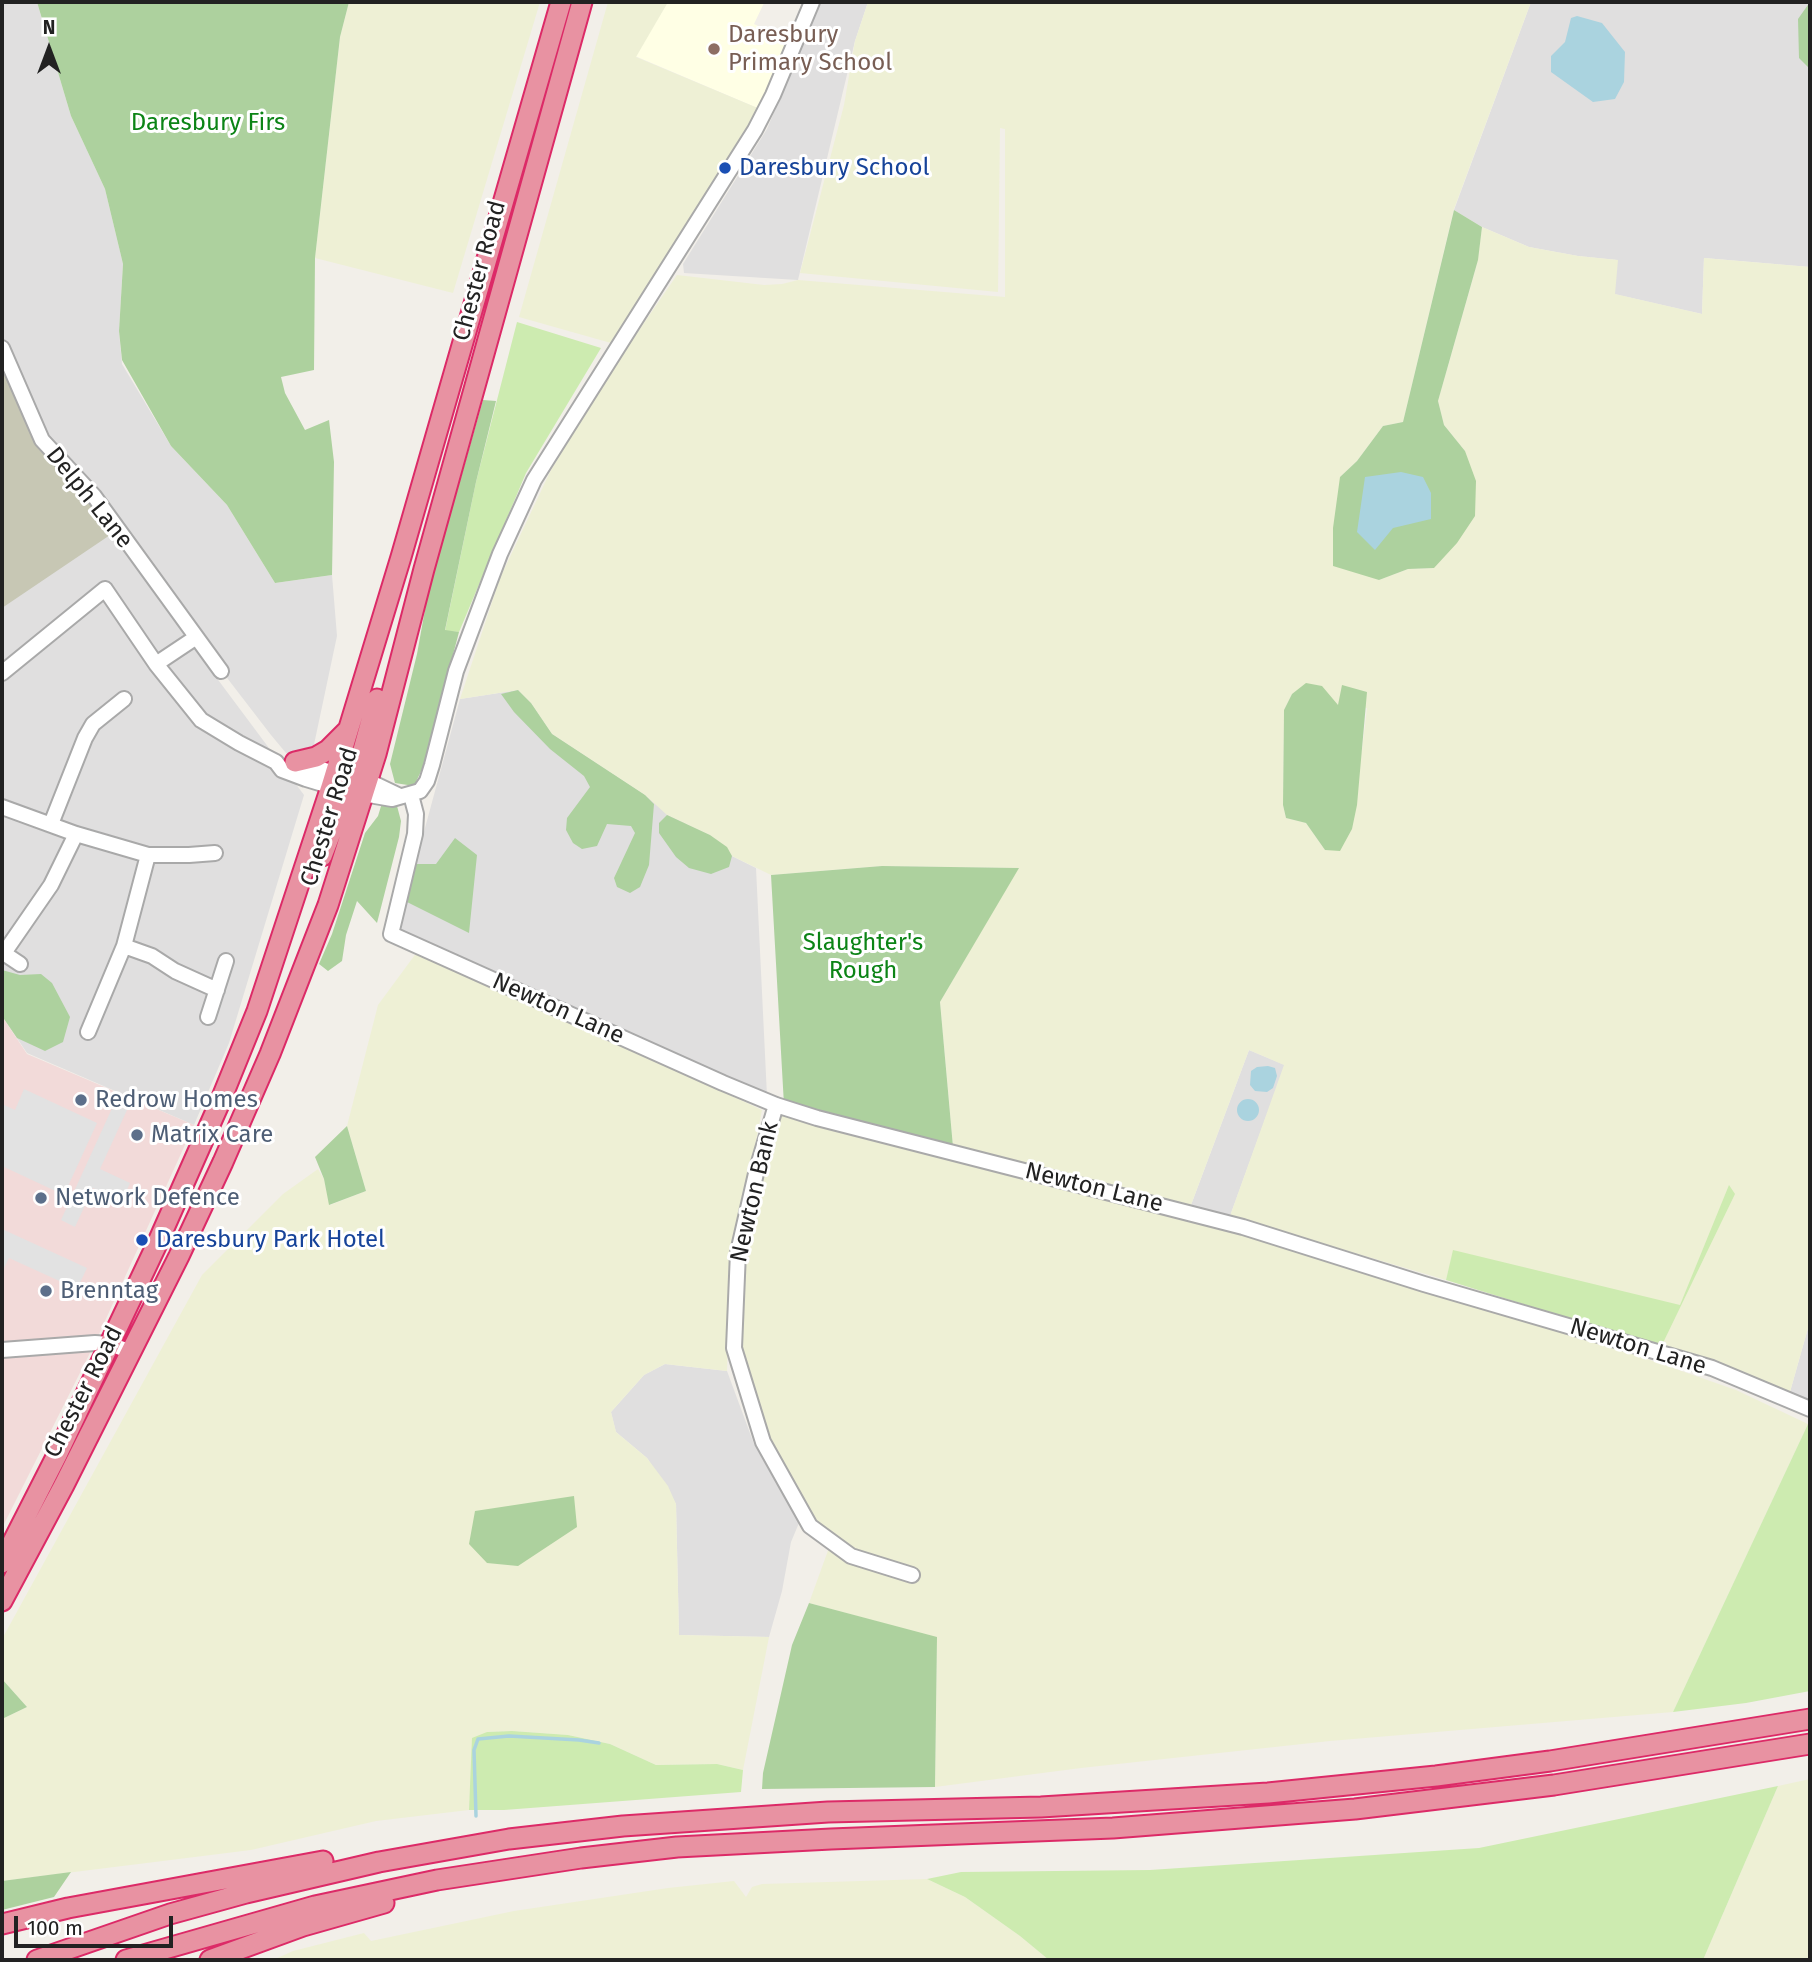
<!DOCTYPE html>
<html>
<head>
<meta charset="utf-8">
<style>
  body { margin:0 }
  #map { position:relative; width:1812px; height:1962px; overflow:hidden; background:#f2efe9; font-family:"Fira Sans",sans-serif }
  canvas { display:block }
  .frame { position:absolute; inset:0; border:4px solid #222; pointer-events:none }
  .north { position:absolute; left:14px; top:14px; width:70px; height:70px; -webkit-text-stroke:5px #fff; paint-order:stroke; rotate:0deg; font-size:19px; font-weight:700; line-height:28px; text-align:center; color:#222 }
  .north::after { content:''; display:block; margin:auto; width:24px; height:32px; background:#222; clip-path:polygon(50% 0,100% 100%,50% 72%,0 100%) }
  .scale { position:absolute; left:14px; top:1916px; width:159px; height:32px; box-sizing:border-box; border:4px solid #222; border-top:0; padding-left:9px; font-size:21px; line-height:24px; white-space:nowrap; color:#222; -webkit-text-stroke:5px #fff; paint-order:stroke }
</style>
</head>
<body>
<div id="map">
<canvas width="1812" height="1962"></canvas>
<div class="frame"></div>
<div class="north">N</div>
<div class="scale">100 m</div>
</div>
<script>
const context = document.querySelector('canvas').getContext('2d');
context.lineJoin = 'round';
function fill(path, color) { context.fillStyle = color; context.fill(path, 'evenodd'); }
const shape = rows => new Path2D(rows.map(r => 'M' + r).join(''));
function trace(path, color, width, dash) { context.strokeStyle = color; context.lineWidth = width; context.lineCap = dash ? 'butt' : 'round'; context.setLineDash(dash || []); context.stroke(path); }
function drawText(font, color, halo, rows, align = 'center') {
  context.font = font + ' "Fira Sans",sans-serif'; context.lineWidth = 6; context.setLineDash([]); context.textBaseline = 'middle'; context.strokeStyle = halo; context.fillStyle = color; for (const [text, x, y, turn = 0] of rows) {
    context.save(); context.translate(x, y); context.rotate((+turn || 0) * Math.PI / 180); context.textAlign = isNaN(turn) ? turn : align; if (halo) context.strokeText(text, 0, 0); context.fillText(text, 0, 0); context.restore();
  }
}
fill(shape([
  [2,2,37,2,71,116,105,189,123,264,119,331,122,364,171,446,227,505,275,583,332,575,337,636,312,754,286,753,271,735,57,457,2,348],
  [820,2,868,2,855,41,798,280,684,273,683,264,767,129],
  [1531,2,1810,2,1810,267,1704,258,1702,314,1614,294,1617,260,1578,256,1529,247,1482,227,1454,210],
  [2,359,42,451,101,515,160,602,304,795,229,1043,194,1125,27,1053,2,1016],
  [518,690,531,703,552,734,645,795,732,856,756,868,767,1096,398,936,403,909,460,699],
  [1249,1050,1285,1065,1230,1216,1191,1205],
  [1810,1321,1810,1409,1788,1399],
  [665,1364,727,1371,754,1444,799,1523,791,1542,782,1591,769,1637,679,1635,676,1504,647,1458,616,1432,611,1412,644,1375]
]), '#e0dfdf');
fill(shape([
  [2,1016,27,1054,194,1125,95,1343,2,1528]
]), '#f2dad9');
fill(shape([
  [668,2,764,3,754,24,790,41,760,109,635,56]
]), '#ffffe5');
fill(shape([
  [2,359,42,451,86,497,113,533,2,608]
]), '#c7c7b4');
fill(shape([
  [349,2,540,2,453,293,315,258,340,37],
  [608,2,668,2,636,57,760,109,618,345,519,317],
  [868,2,1531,2,1454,209,1403,422,1383,426,1357,461,1340,477,1379,580,1408,569,1434,568,1465,451,1444,425,1438,401,1477,264,1482,227,1529,247,1578,256,1618,260,1615,294,1702,314,1704,258,1810,267,1810,1321,1788,1399,1659,1352,1454,1250,1446,1280,1230,1216,1284,1065,1249,1050,1191,1205,953,1147,940,1002,1018,868,882,866,771,875,732,856,726,847,710,835,667,815,645,795,552,734,531,703,518,690,460,699,500,578,550,472,604,381,677,275,764,285,782,284,798,280,1005,297,1005,129,1000,128,998,292,800,273,844,105,855,41],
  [1292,694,1339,706,1367,708,1362,750,1325,850,1306,823,1286,818,1283,805,1284,710],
  [420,948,762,1110,730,1274,727,1371,665,1364,644,1375,611,1412,616,1432,647,1458,668,1486,676,1504,679,1635,769,1637,743,1770,717,1764,656,1765,610,1744,568,1735,512,1731,487,1732,471,1782,469,1810,376,1821,251,1850,2,1881,2,1719,27,1707,2,1679,2,1639,202,1275,283,1194,318,1169,324,1179,330,1205,366,1191,347,1126,378,1005],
  [776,1105,1472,1298,1736,1390,1808,1424,1673,1712,1330,1741,1081,1768,935,1787,937,1638,809,1603,830,1545,763,1442,734,1348,736,1283],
  [1810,1779,1810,1960,1703,1960,1778,1786],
  [927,1879,965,1897,1020,1936,1049,1960,273,1960,293,1951,364,1933,371,1941,514,1911,668,1888,734,1881,746,1897,752,1887,762,1884]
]), '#eef0d5');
fill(shape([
  [517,322,601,348,526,473,459,632,445,631,476,482],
  [1729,1185,1735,1194,1661,1347,1446,1280,1453,1250,1680,1305],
  [1808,1424,1810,1424,1810,1691,1746,1703,1673,1712],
  [512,1731,568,1735,610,1744,656,1765,717,1764,743,1770,741,1792,504,1810,469,1810,472,1738,487,1732],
  [1778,1786,1703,1960,1049,1960,1020,1936,965,1897,927,1879,961,1872,1150,1870,1479,1848]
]), '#cdebb0');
fill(shape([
  [37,2,349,2,340,37,315,258,314,370,281,377,285,393,305,430,329,420,334,462,332,575,275,583,227,505,171,446,122,360,119,331,123,264,105,189,71,116],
  [1810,2,1810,69,1799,58,1798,19],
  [1454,210,1482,227,1478,260,1438,401,1444,425,1465,451,1476,481,1475,516,1457,543,1434,568,1408,569,1379,580,1333,566,1333,528,1340,477,1357,461,1383,426,1403,422],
  [483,400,496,401,476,482,445,630,459,632,424,765,414,786,395,783,390,764,417,654,428,593],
  [1306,683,1322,686,1338,705,1342,685,1367,692,1357,805,1352,829,1340,851,1325,850,1306,823,1286,818,1283,805,1284,710,1292,694],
  [518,690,531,703,552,734,645,795,654,804,649,865,640,887,630,893,617,887,614,878,635,833,631,826,607,824,597,846,582,849,573,843,566,830,567,818,590,787,584,776,550,749,514,712,501,694],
  [382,803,397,806,401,821,399,837,377,923,357,901,346,935,342,961,328,971,319,964,332,934,365,833,378,816],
  [667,815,710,835,727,847,732,856,729,867,711,874,689,868,676,857,659,833,659,823],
  [455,838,477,855,469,933,405,901,415,864,436,864],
  [882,866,1019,868,940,1002,953,1147,784,1105,771,875],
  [2,970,20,975,41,974,52,983,70,1017,63,1042,45,1051,17,1038,2,1016],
  [347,1126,366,1191,329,1205,324,1179,315,1157],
  [574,1496,577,1527,518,1566,487,1563,469,1544,475,1511],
  [809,1603,937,1637,935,1787,762,1789,763,1773,792,1645],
  [2,1679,27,1707,2,1719],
  [71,1872,54,1897,2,1910,2,1881]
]), '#add19e');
fill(shape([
  [24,1089,97,1123,64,1195,2,1166,2,1104,15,1110],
  [114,1104,127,1110,100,1169,130,1183,122,1201,93,1188,75,1227,61,1220],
  [2,1229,87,1268,77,1289,9,1258,2,1272]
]), '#e2e2e2');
fill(shape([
  [1577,16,1602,23,1625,52,1624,82,1615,99,1593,102,1551,72,1551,56,1565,42,1571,18],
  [1401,472,1423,477,1431,493,1431,519,1393,528,1375,550,1357,532,1365,477],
  [1268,1066,1275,1068,1277,1076,1273,1088,1267,1092,1255,1091,1250,1085,1251,1071,1257,1067],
  '1237 1110a11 11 0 1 1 22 0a11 11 0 1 1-22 0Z'
]), '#aad3df');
trace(shape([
  [476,1816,474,1750,478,1739,509,1736,579,1740,599,1743]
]), '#aad3df', 3.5);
const minor = shape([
  [2,348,42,440,94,496,221,671],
  [156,664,195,638],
  [2,673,105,589,156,664,201,720,239,743,276,762,282,770,306,779,346,791,392,799,420,791,427,781,432,765,456,671,500,554,534,480,755,130,773,95,812,2],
  [300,763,377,785,400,796],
  [411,795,416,814,415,834,391,934,723,1083,776,1105,817,1118,1243,1227,1424,1284,1712,1368,1810,1409],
  [2,807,76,834,148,855,189,855,215,853],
  [51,824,85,738,93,724,124,699],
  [124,946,152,956,175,971,217,990],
  [2,952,20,964],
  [4,953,51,885,76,834],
  [208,1017,226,961],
  [88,1032,124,946,148,855],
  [776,1105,757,1169,738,1252,734,1348,763,1442,810,1526,851,1556,912,1575],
  [2,1350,95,1343,110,1344,131,1352]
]);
const highway = shape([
  [295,762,316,757,328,750,347,731],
  [322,856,363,750,377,699],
  [2,1563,57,1455,157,1244,220,1102,257,1011,331,787,401,557,561,2],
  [2,1601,64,1485,179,1256,223,1162,270,1054,328,905,376,754,424,569,582,2],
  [2,1924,68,1908,323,1861],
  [37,1960,170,1914,246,1893,379,1862,509,1839,623,1826,828,1812,1041,1807,1268,1793,1436,1776,1550,1761,1810,1719],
  [126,1960,315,1906,437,1880,581,1858,677,1847,831,1839,1113,1828,1355,1809,1554,1785,1810,1744],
  [210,1960,303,1926,384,1903]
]);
trace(minor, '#a9a9a9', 18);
trace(highway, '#dc2a67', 23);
trace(minor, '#fff', 14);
trace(highway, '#e892a2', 19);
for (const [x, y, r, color] of [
  [714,49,7,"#8d6e63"],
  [725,168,7,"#1a4fb4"],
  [81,1100,7,"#5c6f8a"],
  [137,1135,7,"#5c6f8a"],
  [41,1198,7,"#5c6f8a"],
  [142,1240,7,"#1a4fb4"],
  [46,1291,7,"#5c6f8a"]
]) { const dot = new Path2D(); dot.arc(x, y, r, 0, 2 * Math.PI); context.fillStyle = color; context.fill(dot); trace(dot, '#fff', 2.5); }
drawText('24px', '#785e54', '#fff', [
  ["Daresbury",728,35],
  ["Primary School",728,63]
], 'left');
drawText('24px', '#0c8416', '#fff', [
  ["Daresbury Firs",208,123],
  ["Slaughter's",863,943],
  ["Rough",863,971]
]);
drawText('24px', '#164399', '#fff', [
  ["Daresbury School",739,168],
  ["Daresbury Park Hotel",156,1240]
], 'left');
drawText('24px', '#222', '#fff', [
  ["Chester Road",480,271,-75],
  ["Delph Lane",89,498,51],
  ["Chester Road",330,817,-73],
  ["Newton Lane",558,1009,24],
  ["Newton Lane",1094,1188,14],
  ["Newton Bank",755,1192,-77],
  ["Newton Lane",1638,1347,17],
  ["Chester Road",84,1392,-63]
]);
drawText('24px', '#4e5e75', '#fff', [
  ["Redrow Homes",95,1100],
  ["Matrix Care",151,1135],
  ["Network Defence",55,1198],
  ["Brenntag",60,1291]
], 'left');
</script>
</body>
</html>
